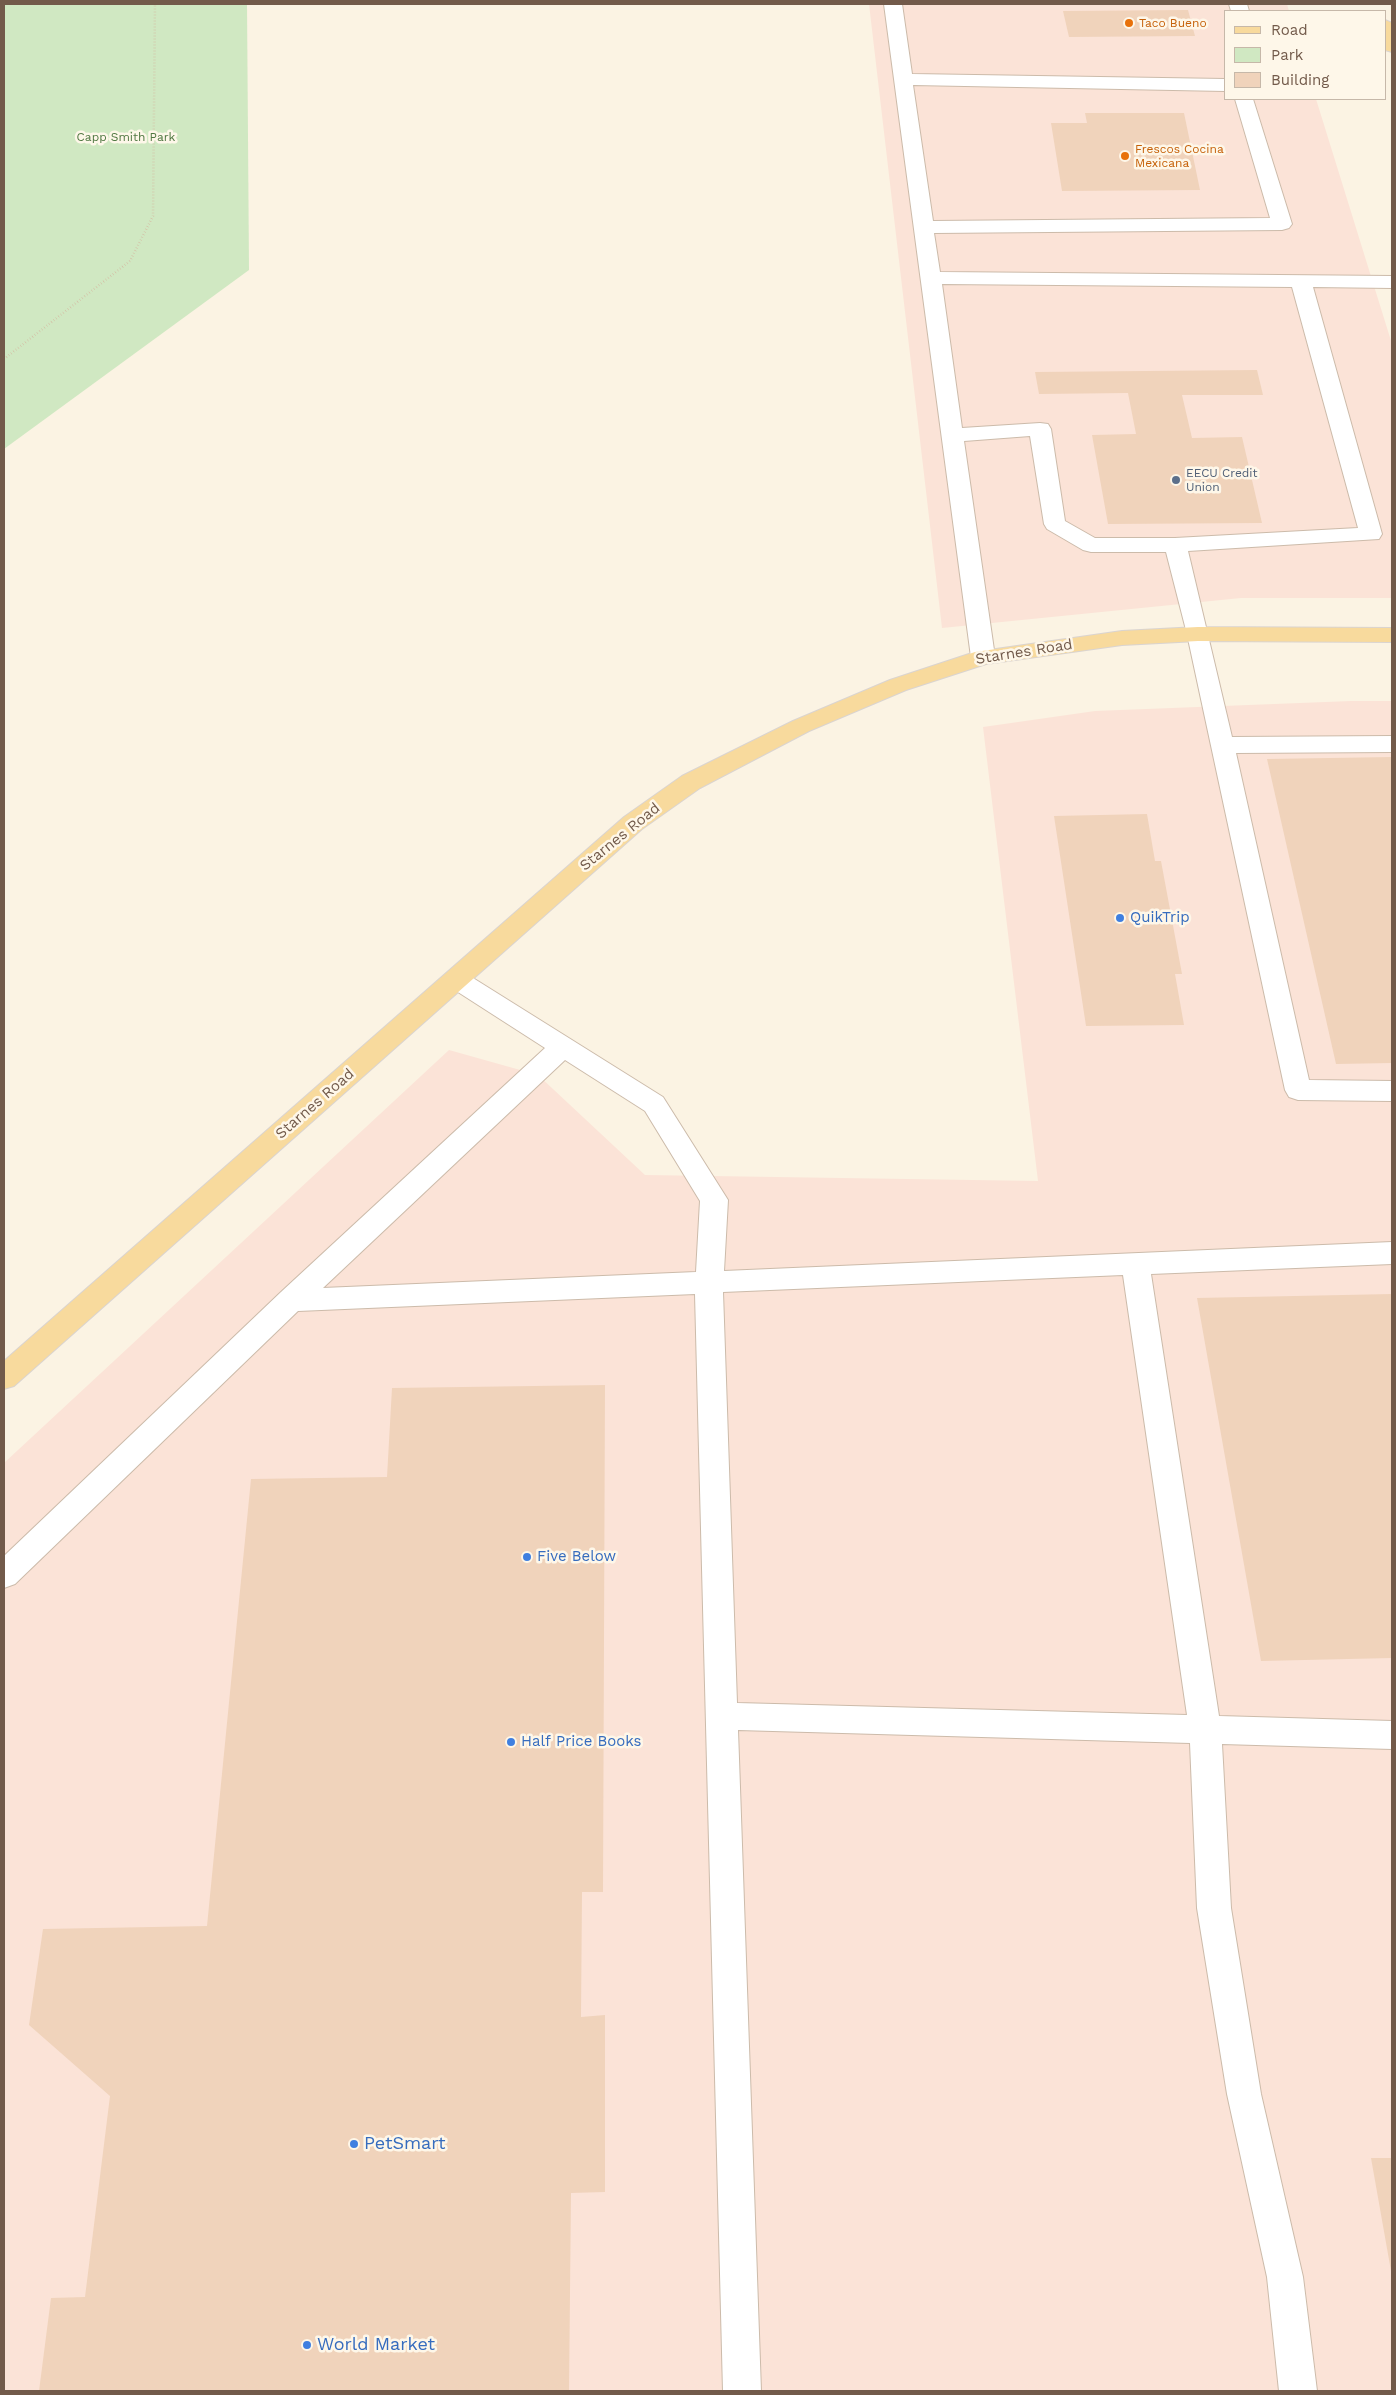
<!DOCTYPE html>
<html>
<head>
<meta charset="utf-8">
<style>
  body { margin:0 }
  #map { position:relative; width:1396px; height:2395px; overflow:hidden; background:#fbf3e3; font-family:"Work Sans",sans-serif }
  canvas { display:block }
  .frame { position:absolute; inset:0; border:5px solid #725a4a; pointer-events:none }
  .legend { position:absolute; left:1224px; top:10px; width:162px; height:90px; box-sizing:border-box; background:#fef7e9; border:1px solid #c6b8a9; margin:0; padding:6px 9px; list-style:none; font-size:15px; color:#725a4a }
  .legend li { display:flex; align-items:center; gap:10px; height:25px }
  .legend b { width:25px; border:1px solid #c6b8a9 }
</style>
</head>
<body>
<div id="map">
<canvas width="1396" height="2395"></canvas>
<div class="frame"></div>
<ul class="legend">
<li><b style="height:6px;background:#f8da9d"></b>Road</li>
<li><b style="height:14px;background:#d0e8c2"></b>Park</li>
<li><b style="height:14px;background:#f0d3bb"></b>Building</li>
</ul>
</div>
<script>
const context = document.querySelector('canvas').getContext('2d');
context.lineJoin = 'round';
function fill(path, color) { context.fillStyle = color; context.fill(path, 'evenodd'); }
const shape = rows => new Path2D(rows.map(r => 'M' + r).join(''));
function trace(path, color, width, dash) { context.strokeStyle = color; context.lineWidth = width; context.lineCap = dash ? 'butt' : 'round'; context.setLineDash(dash || []); context.stroke(path); }
function drawText(font, color, halo, rows, align = 'center') {
  context.font = font + ' "Work Sans",sans-serif'; context.lineWidth = 5; context.setLineDash([]); context.textBaseline = 'middle'; context.strokeStyle = halo; context.fillStyle = color; for (const [text, x, y, turn = 0] of rows) {
    context.save(); context.translate(x, y); context.rotate((+turn || 0) * Math.PI / 180); context.textAlign = isNaN(turn) ? turn : align; if (halo) context.strokeText(text, 0, 0); context.fillText(text, 0, 0); context.restore();
  }
}
fill(shape([
  [869,4,1287,4,1289,11,1225,11,1225,99,1316,99,1392,344,1392,598,1241,598,942,628],
  [1351,701,1392,701,1392,2391,4,2391,4,1463,449,1050,538,1075,645,1175,1038,1181,983,727,1095,711]
]), '#fbe3d7');
fill(shape([
  [4,4,247,4,249,270,4,449]
]), '#d0e8c2');
fill(shape([
  [1188,10,1195,36,1069,37,1063,11],
  [1085,113,1184,113,1200,190,1062,191,1051,123,1087,123],
  [1257,370,1263,395,1182,395,1192,438,1242,437,1262,523,1108,524,1092,435,1136,434,1128,393,1039,394,1035,372],
  [1392,757,1392,1063,1336,1064,1267,759],
  [1147,814,1155,861,1161,861,1182,974,1175,974,1184,1025,1086,1026,1054,816],
  [1392,1294,1392,1658,1261,1661,1197,1298],
  [605,1385,603,1892,582,1892,581,2017,605,2015,605,2192,571,2193,569,2391,39,2391,51,2298,85,2297,110,2096,29,2025,43,1929,207,1926,251,1479,387,1477,392,1388],
  [1371,2158,1392,2158,1392,2271,1391,2271]
]), '#f0d3bb');
const minor = shape([
  [884,4,902,4,912,74,1225,79,1225,91,913,85,933,221,1270,218,1235,99,1253,99,1292,224,1289,228,1282,230,934,233,940,272,1392,276,1392,288,1313,287,1382,534,1379,539,1188,551,1232,737,1392,736,1392,752,1236,753,1309,1080,1392,1081,1392,1101,1298,1100,1289,1097,1285,1090,1187,634,1166,552,1091,552,1083,550,1047,529,1044,524,1030,436,964,441,995,657,991,662,983,664,975,662,971,657,884,4],
  [942,284,1292,287,1358,528,1175,538,1095,538,1065,521,1051,429,1048,424,1040,423,962,428,942,284],
  [1229,4,1247,4,1249,11,1231,11,1229,4],
  [456,970,465,973,663,1097,728,1200,724,1271,1392,1242,1392,1264,1151,1274,1219,1716,1392,1721,1392,1749,1222,1744,1231,1908,1261,2094,1303,2277,1317,2391,1279,2391,1267,2277,1227,2094,1197,1908,1190,1743,738,1730,761,2391,723,2391,695,1294,298,1311,15,1584,4,1588,4,1556,281,1292,545,1048,447,985,443,979,447,973,456,970],
  [565,1060,645,1111,700,1201,696,1272,323,1288,565,1060],
  [1123,1275,1187,1715,737,1703,723,1292,1123,1275]
]);
const major = shape([
  [1385,20,1392,23,1392,52,1385,50,1385,20],
  [1198,627,1392,628,1392,642,1198,641,1122,645,986,664,906,690,809,731,700,788,642,829,14,1386,4,1389,4,1361,624,817,682,776,793,721,890,680,975,652,1122,631,1198,627]
]);
trace(minor, '#cba', 2);
trace(major, '#dad4d0', 2);
trace(shape([
  [4,359,130,261,153,216,155,4]
]), '#d4b69f', 2.5, [0.5, 2.5]);
fill(minor, '#fff');
fill(major, '#f8da9d');
for (const [x, y, r, color] of [
  [1129,23,5,"#e8710a"],
  [1125,156,5,"#e8710a"],
  [1176,480,5,"#5c6f8a"],
  [1120,918,5,"#3f7fe0"],
  [527,1557,5,"#3f7fe0"],
  [511,1742,5,"#3f7fe0"],
  [354,2144,5,"#3f7fe0"],
  [307,2345,5,"#3f7fe0"]
]) { const dot = new Path2D(); dot.arc(x, y, r, 0, 2 * Math.PI); context.fillStyle = color; context.fill(dot); trace(dot, '#fef7e9', 2); }
drawText('12px', '#c56008', '#fef7e9', [
  ["Taco Bueno",1139,23],
  ["Frescos Cocina",1135,149],
  ["Mexicana",1135,163]
], 'left');
drawText('12px', '#507842', '#fef7e9', [
  ["Capp Smith Park",126,137]
]);
drawText('12px', '#4e5e75', '#fef7e9', [
  ["EECU Credit",1186,473],
  ["Union",1186,487]
], 'left');
drawText('15px', '#725a4a', '#fef7e9', [
  ["Starnes Road",1024,652,-9],
  ["Starnes Road",620,837,-39],
  ["Starnes Road",315,1104,-41]
]);
drawText('15px', '#366cbe', '#fef7e9', [
  ["QuikTrip",1130,918],
  ["Five Below",537,1557],
  ["Half Price Books",521,1742]
], 'left');
drawText('18px', '#366cbe', '#fef7e9', [
  ["PetSmart",364,2144],
  ["World Market",317,2345]
], 'left');
</script>
</body>
</html>
